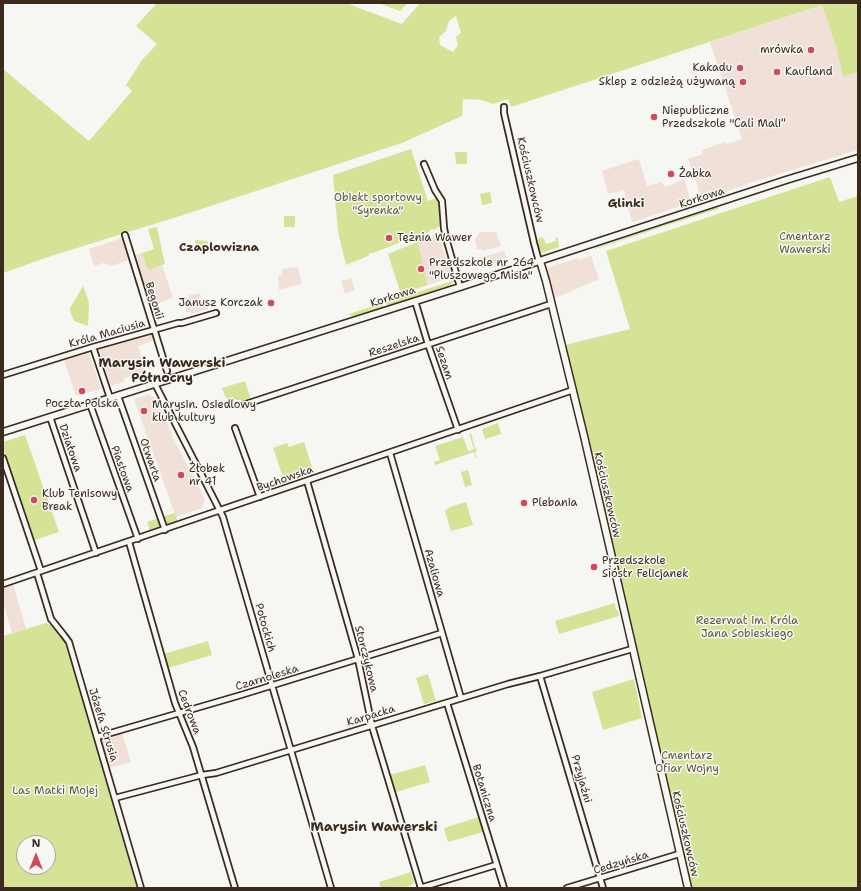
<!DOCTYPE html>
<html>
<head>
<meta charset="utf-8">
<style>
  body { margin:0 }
  #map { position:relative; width:861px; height:891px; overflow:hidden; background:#f6f6f2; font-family:"Shantell Sans",sans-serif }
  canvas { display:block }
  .frame { position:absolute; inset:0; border:4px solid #3b2a1e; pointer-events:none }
  .north { position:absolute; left:16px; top:835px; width:40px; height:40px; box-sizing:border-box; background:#f6f6f2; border:1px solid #aba49d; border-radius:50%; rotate:0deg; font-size:11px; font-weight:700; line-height:16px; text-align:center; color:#3b2a1e }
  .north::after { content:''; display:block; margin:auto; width:14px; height:18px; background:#d1495b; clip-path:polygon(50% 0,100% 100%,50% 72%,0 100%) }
</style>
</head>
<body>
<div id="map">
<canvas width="861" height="891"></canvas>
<div class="frame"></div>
<div class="north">N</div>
</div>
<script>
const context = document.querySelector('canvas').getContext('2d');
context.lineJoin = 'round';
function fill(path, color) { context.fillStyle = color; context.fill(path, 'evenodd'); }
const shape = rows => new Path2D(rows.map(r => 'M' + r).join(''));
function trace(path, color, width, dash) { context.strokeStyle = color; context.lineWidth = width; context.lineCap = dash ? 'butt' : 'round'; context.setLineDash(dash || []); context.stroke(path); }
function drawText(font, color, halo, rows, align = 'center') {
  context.font = font + ' "Shantell Sans",sans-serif'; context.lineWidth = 3; context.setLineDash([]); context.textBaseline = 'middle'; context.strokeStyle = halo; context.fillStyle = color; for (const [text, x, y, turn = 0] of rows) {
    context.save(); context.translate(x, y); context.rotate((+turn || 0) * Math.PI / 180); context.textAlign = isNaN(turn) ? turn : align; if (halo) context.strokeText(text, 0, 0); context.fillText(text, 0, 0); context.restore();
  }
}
fill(shape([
  [822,5,836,47,843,77,858,72,858,150,756,181,702,200,688,159,703,154,702,150,725,142,726,144,742,139,710,42],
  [639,159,647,186,661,182,665,187,684,179,691,202,690,203,632,222,624,190,608,194,602,171],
  [480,232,496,232,501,246,482,251,482,249,477,249,477,246,476,245,475,239],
  [438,233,452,277,401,294,388,254],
  [122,238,123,239,127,252,128,260,111,266,106,264,103,263,94,266,89,249],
  [504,251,507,260,484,267,482,269,479,258],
  [142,253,148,270,162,265,173,298,150,306,135,255],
  [591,256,599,279,553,299,547,272,548,268,577,258,578,260],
  [293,267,293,268,298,267,302,284,279,290,278,276,282,275,282,269],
  [351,278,355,290,345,294,341,281],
  [200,293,201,299,205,298,208,309,191,314,191,312,186,312,185,301,189,301,189,295],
  [153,333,155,340,138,346,147,376,147,378,140,380,138,374,134,375,124,378,125,381,111,386,99,349],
  [89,352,101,389,76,396,64,360],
  [150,394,151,396,156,398,165,416,172,436,205,499,202,508,176,517,134,399],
  [13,584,26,629,12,633,3,602,3,588],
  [122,733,131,762,109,768,101,739]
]), '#f0e0d7');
fill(shape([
  [157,3,346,3,402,24,420,3,858,3,858,72,843,77,836,47,822,5,511,107,508,99,493,104,482,100,463,99,462,116,402,143,180,216,51,256,3,273,3,69,89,141,132,91,126,85,142,60,157,44,136,26],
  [456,16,461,33,456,37,458,45,453,52,440,45,439,37,446,31,449,21],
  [378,3,408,3,400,11],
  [411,149,428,201,437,198,439,204,440,226,434,230,432,229,430,230,429,232,419,236,418,235,405,240,405,239,399,242,399,243,373,253,370,253,368,256,346,265,338,232,333,175],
  [455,152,467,152,467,164,456,164],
  [830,177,839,202,858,196,858,888,691,888,565,345,630,329,606,251],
  [490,192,492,203,482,205,480,194],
  [718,207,718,209,677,222,595,249,595,248],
  [284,216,295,216,295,227,284,227],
  [157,227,165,264,148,270,142,253,154,249,148,229],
  [555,236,558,239,559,247,542,253,540,250,538,250,537,242,540,237,544,239,546,244,556,241],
  [195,240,208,241,207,252,195,252],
  [418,242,427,285,401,294,388,254],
  [455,280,451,285,387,306,386,303,387,302],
  [83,286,87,297,89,304,88,326,74,321,70,311,70,308],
  [382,303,384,307,355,316,351,316,349,314],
  [245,381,251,399,244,401,226,398,222,388],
  [498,423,501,434,485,439,482,429],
  [471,433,475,448,476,448,477,451,475,452,477,458,476,458,474,452,435,465,434,462,440,460,435,446,463,437,468,451,474,449,469,434],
  [25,435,59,532,35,540,3,448,3,442],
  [304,442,314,473,285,483,273,448,287,443,289,447],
  [468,470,472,485,465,487,461,472],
  [466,502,473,525,451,531,445,511,450,507],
  [175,513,178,524,168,527,165,526,162,517],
  [159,518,163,528,151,533,147,522],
  [615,603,616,610,618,610,619,616,559,634,555,621],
  [46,623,52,626,63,639,66,645,137,888,3,888,3,636],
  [24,843,48,843,48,867,24,867],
  [208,641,212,655,168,668,164,654],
  [428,674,436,701,424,704,416,678],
  [634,679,642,718,603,730,592,692],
  [425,765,430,782,396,792,390,775],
  [479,817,483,832,448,842,444,828],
  [411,872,414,882,412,885,402,888,381,888,379,882]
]), '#d4e396');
const street = shape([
  [504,107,504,113,534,243,538,258,540,261],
  [424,164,435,190,442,201,444,228,446,238,460,287],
  [125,235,167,371],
  [415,301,428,344,458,430],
  [93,347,110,398],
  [3,375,93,347,178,323,182,323,216,313],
  [155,384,216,503,223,517,331,888],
  [118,396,165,530],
  [90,404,138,539],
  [243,405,551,304],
  [50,417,96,553],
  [235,428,260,497],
  [390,453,461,698],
  [3,458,41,571],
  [307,481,358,659,372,726,421,888],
  [129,542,175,703,193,747,235,888],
  [37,573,51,619,63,634,69,642,141,888],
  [3,584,573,390],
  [540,676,603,888],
  [447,703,504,888],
  [97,737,241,695,442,633],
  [115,798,202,775,216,773,508,684,540,676,632,649],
  [420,888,496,865],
  [567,888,679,854]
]);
const secondary = shape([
  [540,261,546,281,584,436,688,888],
  [3,432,460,287,786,180,858,158]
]);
trace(street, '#3b2a1e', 8);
trace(secondary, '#3b2a1e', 9);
trace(street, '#f6f6f2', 4.5);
trace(secondary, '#f6f6f2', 6);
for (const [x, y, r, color] of [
  [811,50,4,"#d1495b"],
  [740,68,4,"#d1495b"],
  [777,72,4,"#d1495b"],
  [743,82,4,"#d1495b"],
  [654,117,4,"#d1495b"],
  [671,174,4,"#d1495b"],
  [389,238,4,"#d1495b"],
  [421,269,4,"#d1495b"],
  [271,303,4,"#d1495b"],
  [82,391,4,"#d1495b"],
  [144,411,4,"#d1495b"],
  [181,475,4,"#d1495b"],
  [34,500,4,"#d1495b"],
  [524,503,4,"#d1495b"],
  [594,567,4,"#d1495b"]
]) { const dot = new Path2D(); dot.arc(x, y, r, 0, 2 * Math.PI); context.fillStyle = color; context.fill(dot); trace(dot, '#f6f6f2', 1.5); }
drawText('11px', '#3b2a1e', '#f6f6f2', [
  ["mrówka",803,50,"right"],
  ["Kakadu",732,68,"right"],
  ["Kaufland",785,72],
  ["Sklep z odzieżą używaną",735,82,"right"],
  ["Niepubliczne",662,111],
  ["Przedszkole \"Cali Mali\"",662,124],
  ["Żabka",679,174],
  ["Tężnia Wawer",397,238],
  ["Przedszkole nr 264",429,263],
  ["\"Pluszowego Misia\"",429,276],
  ["Janusz Korczak",263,303,"right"],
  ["Poczta Polska",82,404,"center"],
  ["Marysin. Osiedlowy",152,405],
  ["klub kultury",152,418],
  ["Żłobek",189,469],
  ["nr 41",189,482],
  ["Klub Tenisowy",42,494],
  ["Break",42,507],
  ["Plebania",532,503],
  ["Przedszkole",602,561],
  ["Sióstr Felicjanek",602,574]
], 'left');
drawText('11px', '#3b2a1e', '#f6f6f2', [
  ["Kościuszkowców",530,180,77],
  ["Korkowa",702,198,-18],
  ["Korkowa",393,297,-18],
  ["Begonii",154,301,73],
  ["Króla Maciusia",107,334,-16],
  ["Reszelska",394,346,-18],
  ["Sezam",444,363,71],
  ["Działowa",70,448,71],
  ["Otwarta",150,460,71],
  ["Piastowa",122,469,70],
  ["Bychowska",285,479,-19],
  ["Kościuszkowców",607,495,77],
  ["Azaliowa",434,573,74],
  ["Potockich",265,628,74],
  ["Storczykowa",366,659,76],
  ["Czarnoleska",267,678,-17],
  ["Cedrowa",189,712,69],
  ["Karpacka",371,716,-17],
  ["Józefa Strusia",103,725,73],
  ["Przyjaźni",581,779,74],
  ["Botaniczna",484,793,73],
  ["Kościuszkowców",685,834,77],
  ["Cedzyńska",621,863,-17]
]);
drawText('11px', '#61583c', '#f6f6f2', [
  ["Obiekt sportowy",378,198],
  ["\"Syrenka\"",378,211],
  ["Cmentarz",805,237],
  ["Wawerski",805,250],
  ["Rezerwat im. Króla",747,621],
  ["Jana Sobieskiego",747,634],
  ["Cmentarz",687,756],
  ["Ofiar Wojny",687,769],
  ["Las Matki Mojej",55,791]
]);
drawText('bold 12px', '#3b2a1e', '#f6f6f2', [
  ["Glinki",626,204],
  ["Czaplowizna",219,248]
]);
drawText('bold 13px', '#3b2a1e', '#f6f6f2', [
  ["Marysin Wawerski",162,364],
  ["Północny",162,379],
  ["Marysin Wawerski",374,828]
]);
</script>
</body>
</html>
